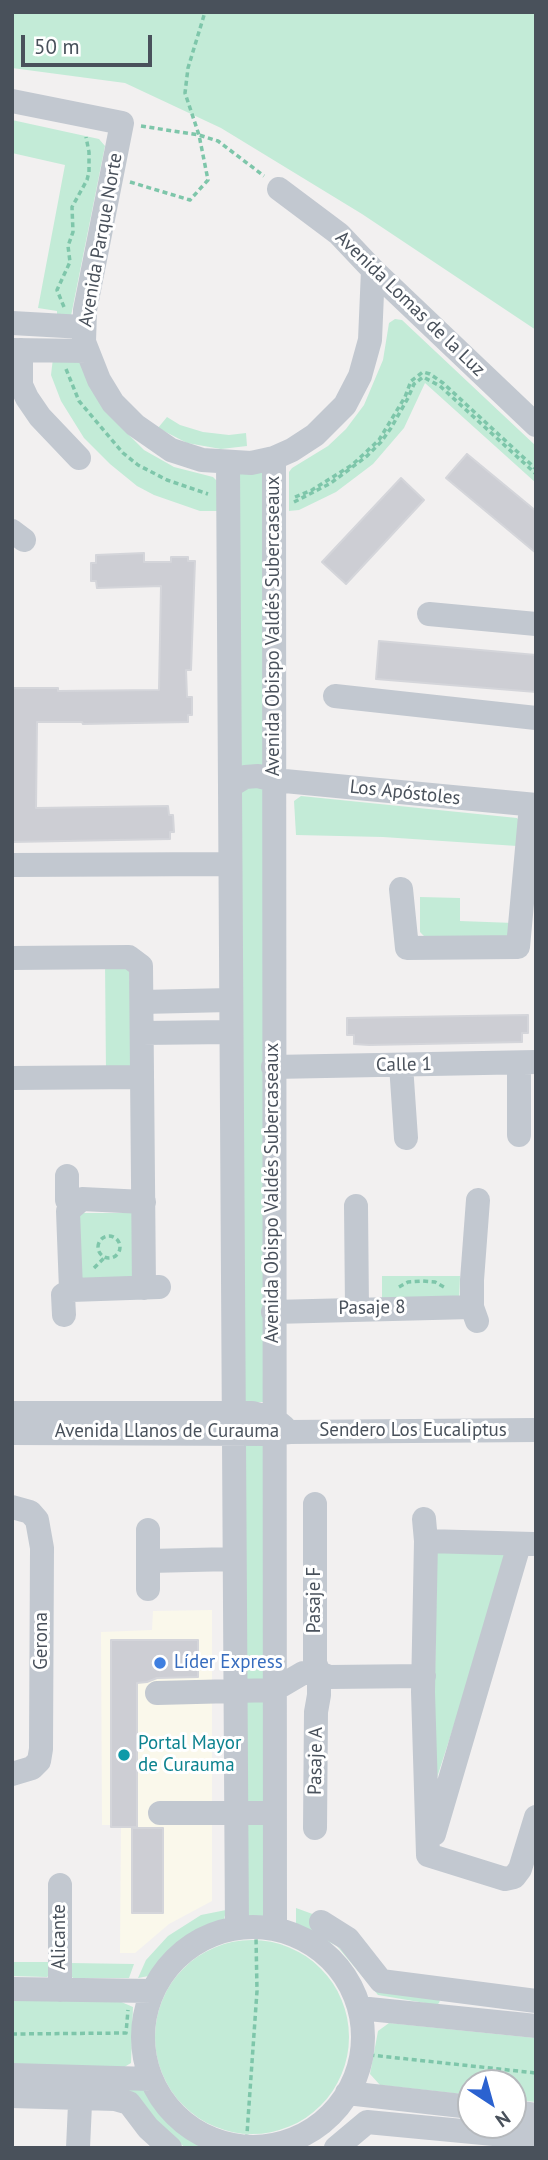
<!DOCTYPE html>
<html>
<head>
<meta charset="utf-8">
<style>
  body { margin:0 }
  #map { position:relative; width:548px; height:2160px; overflow:hidden; background:#f2f0f0; font-family:"PT Sans",sans-serif }
  canvas { display:block }
  .frame { position:absolute; inset:0; border:14px solid #49515b; pointer-events:none }
  .north { position:absolute; left:457px; top:2069px; width:70px; height:70px; box-sizing:border-box; background:#fff; border:2px solid #b6b9bd; border-radius:50%; rotate:144deg; font-size:19px; font-weight:700; line-height:28px; text-align:center; color:#49515b }
  .north::after { content:''; display:block; margin:auto; width:24px; height:32px; background:#2b62d0; clip-path:polygon(50% 0,100% 100%,50% 72%,0 100%) }
  .scale { position:absolute; left:21px; top:35px; width:131px; height:32px; box-sizing:border-box; border:4px solid #49515b; border-top:0; padding-left:9px; font-size:21px; line-height:24px; white-space:nowrap; color:#49515b; -webkit-text-stroke:5px #fff; paint-order:stroke }
</style>
</head>
<body>
<div id="map">
<canvas width="548" height="2160"></canvas>
<div class="frame"></div>
<div class="north">N</div>
<div class="scale">50 m</div>
</div>
<script>
const context = document.querySelector('canvas').getContext('2d');
context.lineJoin = 'round';
function fill(path, color) { context.fillStyle = color; context.fill(path, 'evenodd'); }
const shape = rows => new Path2D(rows.map(r => 'M' + r).join(''));
function trace(path, color, width, dash) { context.strokeStyle = color; context.lineWidth = width; context.lineCap = dash ? 'butt' : 'round'; context.setLineDash(dash || []); context.stroke(path); }
function drawText(font, color, halo, rows, align = 'center') {
  context.font = font + ' "PT Sans",sans-serif'; context.lineWidth = 6; context.setLineDash([]); context.textBaseline = 'middle'; context.strokeStyle = halo; context.fillStyle = color; for (const [text, x, y, turn = 0] of rows) {
    context.save(); context.translate(x, y); context.rotate((+turn || 0) * Math.PI / 180); context.textAlign = isNaN(turn) ? turn : align; if (halo) context.strokeText(text, 0, 0); context.fillText(text, 0, 0); context.restore();
  }
}
fill(shape([
  [212,1610,212,1901,169,1924,135,1953,120,1953,121,1825,102,1825,101,1632,152,1630,153,1611]
]), '#faf8eb');
fill(shape([
  [12,12,536,12,536,330,362,214,221,128,125,83,12,68],
  [12,120,99,139,105,146,71,316,57,319,57,311,38,308,65,165,12,153],
  [395,319,402,320,536,446,536,483,425,383,404,428,373,464,336,492,299,510,289,511,289,472,292,468,328,446,346,429,364,405,383,360,389,323],
  [53,358,79,361,111,417,144,450,174,467,213,477,217,481,218,511,200,511,154,495,137,486,110,464,84,438,61,401,51,375],
  [167,417,180,425,203,432,229,435,246,433,247,446,221,449,187,443,158,428],
  [263,472,264,1402,244,1402,239,474],
  [301,796,517,818,519,820,517,846,383,837,296,835,294,801],
  [420,897,460,898,460,921,514,923,508,937,425,937,420,932],
  [105,962,128,962,138,1065,106,1073],
  [79,1213,136,1213,134,1282,81,1279],
  [382,1276,460,1276,459,1303,382,1303],
  [244,1441,263,1441,265,1683,246,1684],
  [437,1551,509,1555,433,1790],
  [245,1699,265,1699,266,1806,245,1805],
  [266,1819,267,1917,246,1918,245,1820],
  [296,1908,318,1916,328,1937,378,1984,440,2000,439,2003,437,2005,378,1995,337,1946,296,1925],
  [226,1910,224,1920,221,1924,185,1944,173,1953,154,1975,138,1978,146,1960,168,1936,201,1915],
  '155 2037a97 97 0 1 1 194 0a97 97 0 1 1-194 0Z',
  [12,1962,51,1962,51,1974,47,1977,12,1976],
  [70,1963,134,1964,129,1978,73,1978,69,1974],
  [12,2000,119,2001,133,2007,131,2063,121,2069,12,2067],
  [389,2023,536,2038,536,2102,513,2100,513,2083,471,2083,471,2095,380,2085,370,2074,378,2031],
  [106,2088,144,2088,177,2129,199,2146,186,2148]
]), '#c3ebd7');
const building = shape([
  [467,454,536,511,536,553,446,478,467,454],
  [401,478,424,500,346,584,322,562,401,478],
  [144,553,144,562,171,562,171,557,188,557,188,561,195,561,191,670,186,670,187,697,192,697,192,715,188,715,188,722,83,724,82,722,37,722,36,808,168,806,169,815,173,815,174,832,170,832,170,839,12,842,12,688,58,688,58,691,159,690,161,586,97,588,96,581,91,581,91,563,96,563,96,555,144,553],
  [379,641,536,655,536,692,376,679,379,641],
  [528,1015,528,1033,522,1033,522,1042,369,1045,354,1044,354,1035,347,1035,347,1018,528,1015],
  [111,1640,198,1640,198,1677,157,1678,147,1682,137,1683,137,1827,111,1827,111,1640],
  [132,1828,163,1828,163,1913,132,1913,132,1828]
]);
fill(building, '#cdced4');
trace(building, '#d4d5da', 2);
trace(shape([
  [141,126,199,135,218,141,264,176],
  [130,182,190,200,208,180,199,135,185,93,188,68,205,12],
  [64,307,57,290,70,262,68,246,73,232,72,207,87,180,89,172,89,152,86,137],
  [66,369,79,401,123,453,138,465,167,480,208,494],
  [295,497,312,490,352,465,379,440,405,397,411,381,423,372,430,374,443,383,536,469],
  [294,502,331,483,367,456,381,442,391,428,408,398,414,384,423,377,440,386,536,474],
  '98 1247a11 11 0 1 1 22 0a11 11 0 1 1-22 0Z',
  [94,1268,105,1257],
  [399,1287,408,1282,422,1281,435,1282,444,1287],
  [12,2034,126,2033,128,2010],
  [361,2054,536,2073],
  [246,2148,257,1991,256,1937]
]), '#7ec6aa', 3.5, [5, 3.5]);
trace(shape([
  [12,101,122,123,85,310,84,342,99,380,113,403,135,425,171,450,202,460,251,463,274,458,292,450,315,435,345,405,360,376,370,340,373,270],
  [279,189,339,234,373,270,536,425],
  [12,323,83,327],
  [12,350,87,351],
  [21,350,21,385,27,398,40,417,79,458],
  [274,458,275,1929],
  [228,463,237,1928],
  [12,531,24,540],
  [429,614,536,624],
  [335,696,536,718],
  [230,786,245,777,258,776,274,780,536,805],
  [12,865,230,864],
  [401,889,407,948,518,947,531,805],
  [12,958,129,957,141,966,144,1288],
  [142,1002,230,1000],
  [142,1033,230,1032],
  [519,1063,519,1135],
  [401,1065,406,1138],
  [273,1067,536,1062],
  [12,1078,142,1077],
  [67,1176,67,1200,73,1206],
  [356,1206,357,1308],
  [71,1290,68,1211,82,1199,144,1202],
  [273,1312,472,1307],
  [64,1315,63,1295,71,1290,159,1287],
  [477,1321,472,1307,472,1280,478,1200],
  [12,1413,252,1413,273,1418,284,1427],
  [12,1433,270,1434,290,1432,536,1430],
  [315,1504,315,1663,319,1673,319,1695,316,1712,315,1828],
  [12,1507,30,1512,37,1520,42,1548,41,1749,39,1761,32,1768,12,1774],
  [424,1519,426,1541,423,1692,428,1855],
  [426,1541,533,1544],
  [149,1561,234,1559],
  [148,1589,148,1530],
  [157,1693,274,1690,303,1673,319,1673,329,1677,424,1676],
  [160,1813,274,1813],
  [434,1834,519,1545],
  [428,1855,505,1879,514,1877,520,1869,536,1817],
  [60,1885,60,1990],
  [321,1922,348,1939,381,1981,536,2001],
  '143 2037a110 110 0 1 1 220 0a110 110 0 1 1-220 0Z',
  [12,1989,152,1991],
  [359,2008,536,2026],
  [12,2075,151,2079],
  [347,2093,471,2107],
  [12,2096,115,2099,129,2103,148,2128,170,2148],
  [513,2112,536,2115],
  [78,2148,81,2082],
  [336,2148,367,2122,536,2138]
]), '#c2c8d0', 24);
for (const [x, y, r, color] of [
  [160,1663,7,"#3f7fe0"],
  [124,1755,7,"#0f9aa8"]
]) { const dot = new Path2D(); dot.arc(x, y, r, 0, 2 * Math.PI); context.fillStyle = color; context.fill(dot); trace(dot, '#fff', 2.5); }
drawText('19px', '#49515b', '#fff', [
  ["Avenida Parque Norte",101,240,-80],
  ["Avenida Lomas de la Luz",410,304,44],
  ["Avenida Obispo Valdés Subercaseaux",274,626,-90],
  ["Los Apóstoles",405,793,6],
  ["Calle 1",404,1065,-1],
  ["Avenida Obispo Valdés Subercaseaux",273,1193,-90],
  ["Pasaje 8",372,1308,-1],
  ["Sendero Los Eucaliptus",413,1431],
  ["Avenida Llanos de Curauma",167,1432],
  ["Pasaje F",315,1600,-90],
  ["Gerona",42,1641,-90],
  ["Pasaje A",316,1761,-89],
  ["Alicante",60,1937,-90]
]);
drawText('19px', '#366cbe', '#fff', [
  ["Líder Express",174,1663]
], 'left');
drawText('19px', '#0d838f', '#fff', [
  ["Portal Mayor",138,1744],
  ["de Curauma",138,1766]
], 'left');
</script>
</body>
</html>
